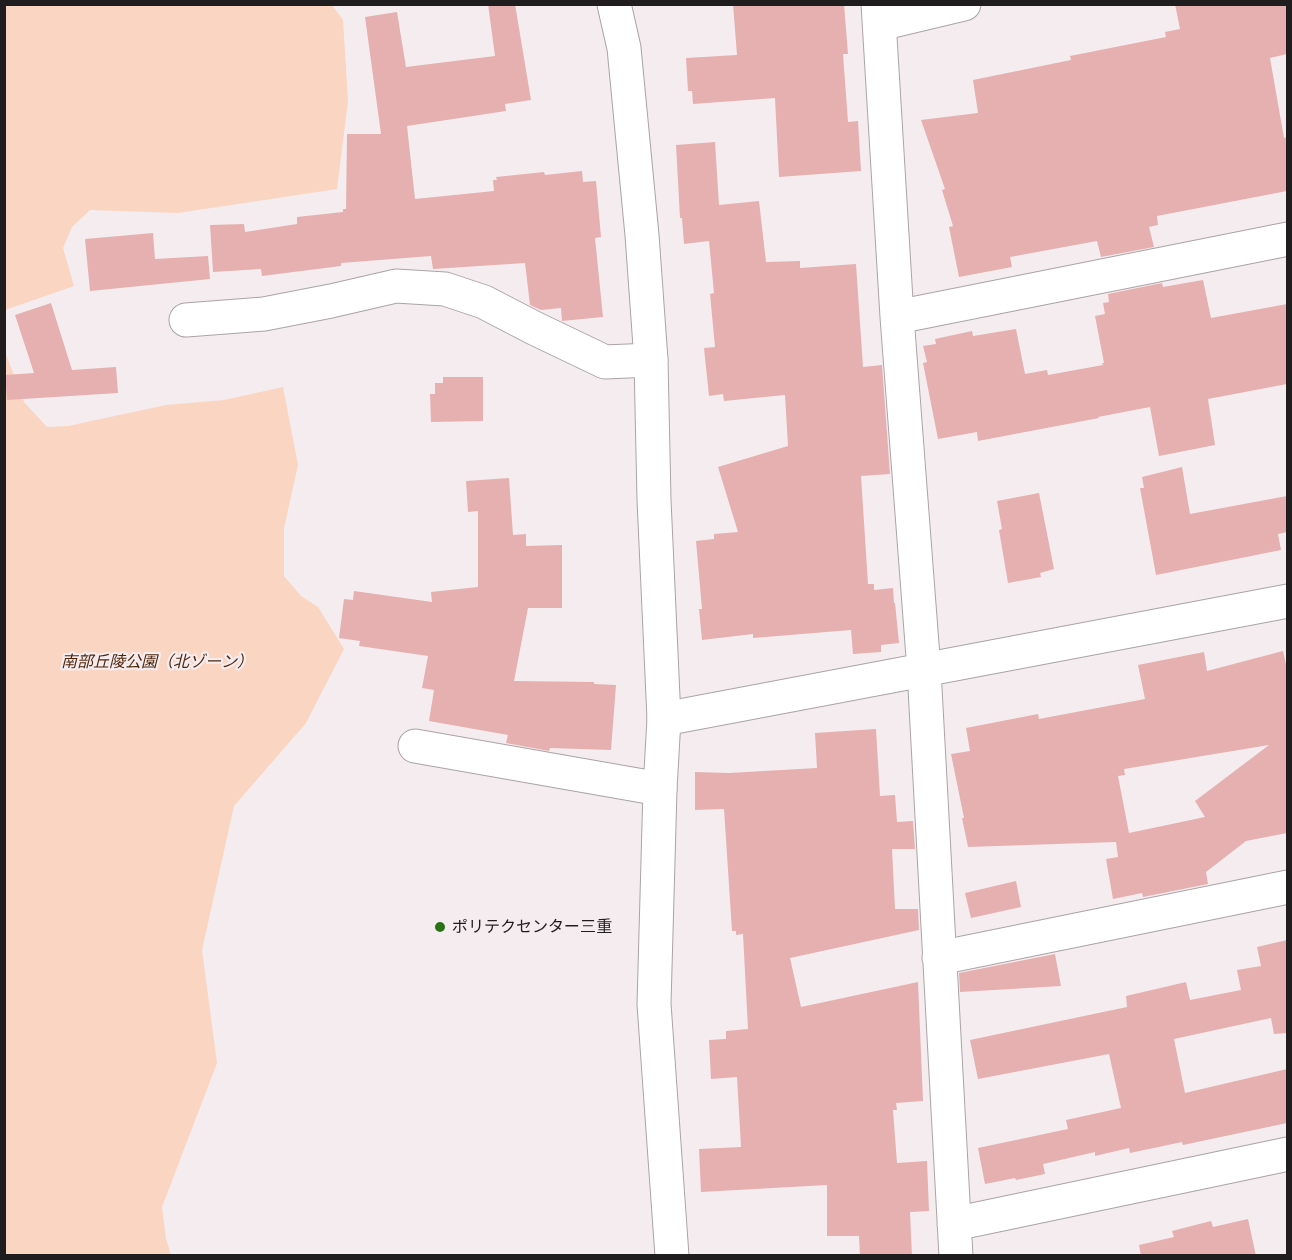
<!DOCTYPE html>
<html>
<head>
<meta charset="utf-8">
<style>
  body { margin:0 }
  #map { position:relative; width:1292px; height:1260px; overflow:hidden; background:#f5ecf0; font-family:"Playfair Display",serif }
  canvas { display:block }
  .frame { position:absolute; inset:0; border:6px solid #201d1e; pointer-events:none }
</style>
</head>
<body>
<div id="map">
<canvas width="1292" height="1260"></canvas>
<div class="frame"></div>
</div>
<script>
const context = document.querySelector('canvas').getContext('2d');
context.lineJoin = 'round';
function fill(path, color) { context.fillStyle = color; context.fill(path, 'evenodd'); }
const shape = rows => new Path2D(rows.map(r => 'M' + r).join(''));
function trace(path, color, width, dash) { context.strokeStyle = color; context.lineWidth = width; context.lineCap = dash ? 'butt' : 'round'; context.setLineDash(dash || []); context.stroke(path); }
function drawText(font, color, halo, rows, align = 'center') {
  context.font = font + ' "Playfair Display","Noto Sans JP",serif'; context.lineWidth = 4.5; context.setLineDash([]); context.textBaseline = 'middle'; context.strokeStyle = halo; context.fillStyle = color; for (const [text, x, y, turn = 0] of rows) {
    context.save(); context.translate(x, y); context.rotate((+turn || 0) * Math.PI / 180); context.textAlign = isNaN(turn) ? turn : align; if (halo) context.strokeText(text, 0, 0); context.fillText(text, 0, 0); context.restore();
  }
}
fill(shape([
  [4,5,332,5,343,20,348,101,337,189,178,213,90,210,72,227,63,248,74,286,5,310],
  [4,349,24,402,47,427,68,426,166,405,224,400,283,387,298,465,284,528,284,576,301,596,318,607,344,649,306,723,234,806,202,950,217,1063,162,1207,166,1239,171,1255,5,1255]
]), '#fad5c1');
fill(shape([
  [488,4,515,4,531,100,505,104,506,111,407,126,415,199,494,191,493,180,497,180,496,177,544,172,545,175,582,171,583,182,596,181,601,237,595,238,603,317,562,321,561,308,541,310,530,305,525,263,433,269,431,256,341,263,341,266,262,276,261,269,213,272,210,225,244,224,245,232,297,224,297,217,343,212,343,209,346,209,347,134,381,134,365,17,397,12,406,67,495,56],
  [733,4,844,4,848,54,843,54,848,122,858,121,861,171,779,177,775,98,693,104,692,91,688,91,686,58,737,55],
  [1175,4,1287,4,1287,54,1270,58,1284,138,1287,137,1287,191,1157,216,1158,225,1149,227,1154,247,1101,257,1097,241,1010,257,1012,267,959,277,949,227,953,226,942,190,945,189,921,120,978,113,973,80,1071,60,1070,56,1166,37,1165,32,1180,29],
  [715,142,719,205,759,201,766,262,800,261,800,268,856,264,863,367,882,365,890,474,861,476,868,584,874,584,874,590,893,588,894,603,895,603,899,643,881,645,881,652,853,654,851,630,753,638,753,634,702,640,699,609,702,609,696,541,714,539,714,534,738,532,718,467,788,446,785,395,724,401,723,394,709,396,704,348,715,347,710,294,714,293,709,241,684,244,682,218,680,218,676,145],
  [153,233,155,259,208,256,210,279,90,291,85,239],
  [1203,280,1211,318,1287,304,1287,384,1208,399,1215,445,1159,456,1150,407,1098,417,1099,418,978,441,977,432,938,439,923,363,927,362,923,346,936,344,935,339,972,331,973,336,1016,329,1025,374,1047,370,1048,375,1103,365,1102,363,1104,363,1095,316,1105,314,1103,303,1109,302,1108,294,1162,283,1163,287],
  [51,303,72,370,116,367,118,393,7,400,5,375,34,373,15,315],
  [443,377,483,377,483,421,431,422,430,394,435,394,435,383,443,383],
  [1182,467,1190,514,1287,496,1287,532,1278,534,1281,550,1156,575,1140,488,1144,488,1142,477],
  [509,478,513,535,526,534,526,546,562,545,562,608,528,608,514,681,594,682,594,684,616,685,611,750,550,748,549,751,506,743,508,735,429,721,434,690,422,688,428,656,359,646,360,641,339,638,344,599,353,600,354,591,432,602,431,592,478,587,478,511,468,512,466,481],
  [1039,493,1054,569,1040,573,1041,577,1008,583,999,530,1002,529,997,501],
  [1283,651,1287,669,1287,833,1246,841,1206,872,1208,884,1143,897,1142,893,1113,899,1106,859,1118,857,1116,842,968,847,962,818,964,818,951,754,970,751,966,728,1038,714,1039,719,1145,699,1138,665,1204,652,1207,671],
  [1269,745,1195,801,1205,817,1129,833,1118,776,1125,775,1124,769],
  [876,729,880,796,895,795,897,822,913,821,915,849,892,849,895,909,918,909,919,930,790,958,801,1007,918,982,923,1101,896,1103,897,1110,893,1110,897,1163,927,1161,929,1211,910,1212,912,1256,860,1256,859,1236,827,1236,827,1185,701,1192,699,1149,741,1147,737,1077,711,1079,709,1040,726,1039,726,1031,748,1029,743,934,736,935,736,931,732,931,724,809,695,810,695,772,729,773,817,768,815,733],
  [1016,881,1021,907,971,918,965,893],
  [1287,940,1287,1033,1274,1034,1271,1018,1174,1039,1185,1093,1287,1069,1287,1123,1183,1145,1182,1142,1130,1153,1129,1148,1095,1156,1095,1152,1043,1164,1045,1174,1016,1180,1015,1178,985,1184,978,1148,1068,1129,1066,1120,1121,1108,1109,1054,978,1079,970,1040,1127,1007,1126,996,1186,982,1190,1000,1241,990,1237,970,1261,966,1257,947],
  [1055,954,1061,986,960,992,959,973],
  [1248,1219,1256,1256,1141,1256,1139,1245,1174,1237,1172,1231,1211,1221,1213,1227]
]), '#e5b0af');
const street = shape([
  [878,4,897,317,924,670,956,1256],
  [880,24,964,4],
  [897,317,1288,239],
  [186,320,264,314,331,301,396,286,445,289,484,302,534,328,605,362,651,360],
  [664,719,1288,601],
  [415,746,660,789],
  [939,958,1288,887],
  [954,1224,1288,1154]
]);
const secondary = shape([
  [614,4,624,48,642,235,651,360,654,500,664,719,660,789,654,1004,672,1256]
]);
trace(street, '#aba3a6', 35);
trace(secondary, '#aba3a6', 35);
trace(street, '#fff', 33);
trace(secondary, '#fff', 33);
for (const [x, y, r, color] of [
  [440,927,6,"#297216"]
]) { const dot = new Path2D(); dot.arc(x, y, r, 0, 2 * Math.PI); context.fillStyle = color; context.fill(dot); trace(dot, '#f5ecf0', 2); }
drawText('italic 16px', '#50260a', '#f5ecf0', [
  ["南部丘陵公園（北ゾーン）",157,662]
]);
drawText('16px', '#201d1e', '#f5ecf0', [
  ["ポリテクセンター三重",452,927]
], 'left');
</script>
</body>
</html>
